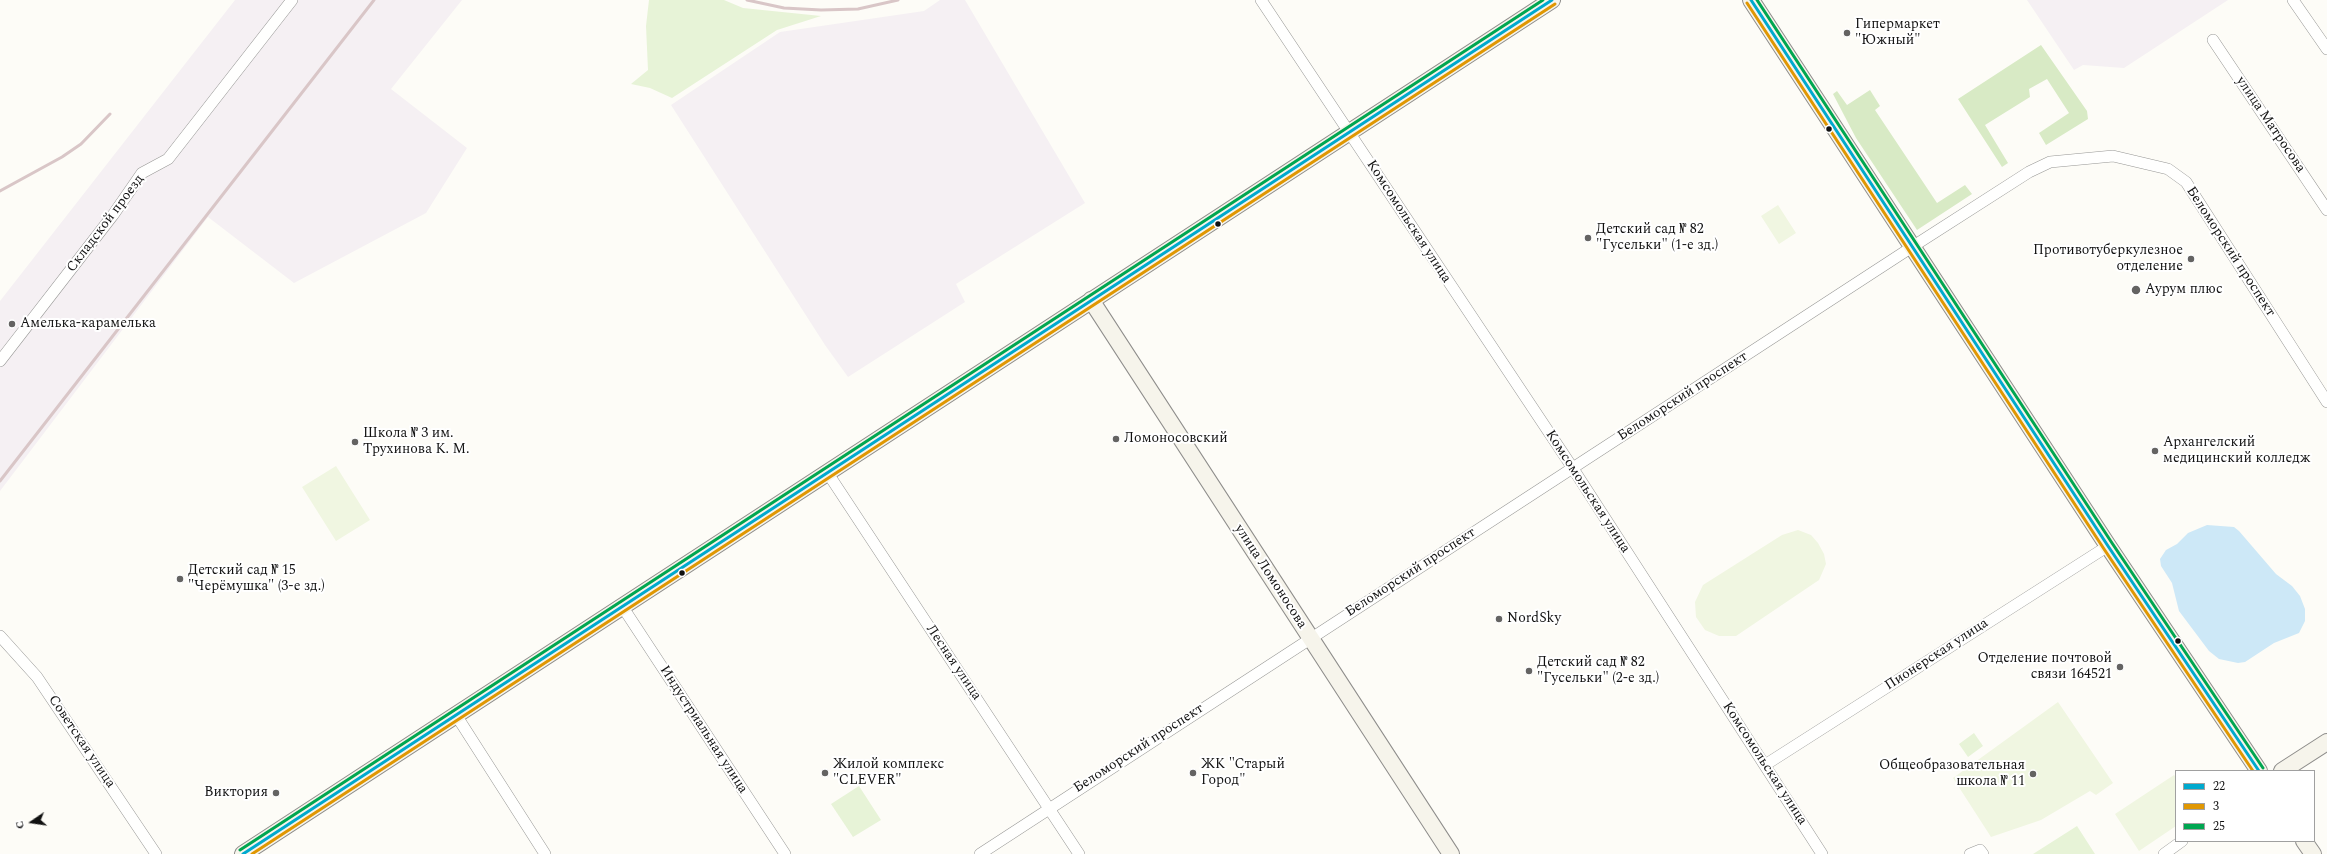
<!DOCTYPE html>
<html>
<head>
<meta charset="utf-8">
<style>
  body { margin:0 }
  #map { position:relative; width:2327px; height:854px; overflow:hidden; background:#fdfcf7; font-family:Spectral,serif }
  canvas { display:block }
  .legend { position:absolute; left:2175px; top:770px; width:140px; height:72px; box-sizing:border-box; background:#fff; border:1px solid #a0a0a0; margin:0; padding:5px 7px; list-style:none; font-size:12px; color:#111 }
  .legend li { display:flex; align-items:center; gap:8px; height:20px }
  .legend b { width:20px; border:1px solid #a0a0a0 }
  .north { position:absolute; left:12px; top:802px; width:40px; height:40px; -webkit-text-stroke:3px #fff; paint-order:stroke; rotate:257deg; font-size:11px; font-weight:700; line-height:16px; text-align:center; color:#111 }
  .north::after { content:''; display:block; margin:auto; width:14px; height:18px; background:#111; clip-path:polygon(50% 0,100% 100%,50% 72%,0 100%) }
</style>
</head>
<body>
<div id="map">
<canvas width="2327" height="854"></canvas>
<ul class="legend">
<li><b style="height:5px;background:#00a9ce"></b>22</li>
<li><b style="height:5px;background:#e09702"></b>3</li>
<li><b style="height:5px;background:#00a651"></b>25</li>
</ul>
<div class="north">С</div>
</div>
<script>
const context = document.querySelector('canvas').getContext('2d');
context.lineJoin = 'round';
function fill(path, color) { context.fillStyle = color; context.fill(path, 'evenodd'); }
const shape = rows => new Path2D(rows.map(r => 'M' + r).join(''));
function trace(path, color, width, dash) { context.strokeStyle = color; context.lineWidth = width; context.lineCap = dash ? 'butt' : 'round'; context.setLineDash(dash || []); context.stroke(path); }
function drawText(font, color, halo, rows, align = 'center') {
  context.font = font + ' Spectral,serif'; context.lineWidth = 4; context.setLineDash([]); context.textBaseline = 'middle'; context.strokeStyle = halo; context.fillStyle = color; for (const [text, x, y, turn = 0] of rows) {
    context.save(); context.translate(x, y); context.rotate((+turn || 0) * Math.PI / 180); context.textAlign = isNaN(turn) ? turn : align; if (halo) context.strokeText(text, 0, 0); context.fillText(text, 0, 0); context.restore();
  }
}
fill(shape([
  [235,0,462,0,391,89,467,148,426,213,294,283,208,217,0,491,0,301],
  [940,0,965,0,1085,203,956,284,965,302,848,377,825,345,671,105,780,32,924,11],
  [2027,0,2228,0,2124,68,2083,65,2074,70]
]), '#f5f0f3');
fill(shape([
  [649,0,724,0,743,8,821,16,777,30,672,98,650,88,631,84,648,70,646,26],
  [1974,733,1983,746,1968,757,1959,744],
  [859,786,881,820,853,837,831,804],
  [2077,826,2095,854,2033,854]
]), '#e7f3d7');
fill(shape([
  [2041,45,2087,111,2088,119,2046,145,2039,133,2069,113,2047,79,2029,89,2030,97,1985,125,2008,163,2002,167,1958,99],
  [1870,90,1880,106,1875,110,1937,203,1965,185,1972,194,1917,230,1856,138,1833,94,1837,91,1847,105]
]), '#d8eac5');
fill(shape([
  [1778,205,1796,233,1779,244,1761,216],
  [336,466,370,520,336,541,302,487],
  [1798,530,1811,535,1818,543,1824,554,1826,564,1819,580,1736,636,1719,636,1705,630,1696,617,1695,602,1703,585,1782,535],
  [2058,702,2113,783,2096,795,2090,791,2041,820,1991,837,1953,778],
  [2174,775,2176,777,2176,826,2139,851,2115,814]
]), '#f0f6e1');
fill(shape([
  [2207,525,2234,527,2239,531,2276,574,2292,586,2300,596,2305,609,2305,621,2299,633,2274,643,2245,662,2238,663,2219,659,2209,651,2179,611,2172,583,2161,566,2160,559,2166,550,2177,544,2188,533]
]), '#cde8f7');
const street = shape([
  [1261,0,1572,467,1822,854],
  [2293,0,2327,49],
  [2213,40,2327,210],
  [0,361,113,215,142,173,168,159,292,0],
  [827,472,1079,854],
  [622,606,785,854],
  [0,636,37,677,156,854],
  [456,715,545,854],
  [1765,765,2108,546],
  [980,854,1912,247,2029,172,2050,162,2113,156,2168,169,2186,182,2327,402],
  [1970,854,1980,850,1983,854],
  [2164,854,2182,841]
]);
const secondary = shape([
  [1751,0,2108,546,2259,771],
  [1091,300,1451,854],
  [2282,771,2327,742],
  [2304,841,2313,854],
  [243,854,1552,0]
]);
trace(street, '#979795', 12);
trace(secondary, '#8e8d8b', 18);
trace(street, '#fffffe', 11);
trace(secondary, '#f6f4eb', 16);
trace(shape([
  [747,0,784,8,821,10,858,9,898,0],
  [0,191,62,157,81,144,110,114],
  [0,481,374,0]
]), '#d9c6c7', 3);
trace(shape([
  [1751,0,2108,546,2259,771],
  [243,854,1552,0]
]), '#00a9ce', 3);
trace(shape([
  [1747,3,2104,549,2253,771],
  [252,854,1555,4]
]), '#e09702', 3);
trace(shape([
  [1757,0,2112,543,2263,768],
  [240,850,1543,0]
]), '#00a651', 3);
for (const [x, y, r, color] of [
  [1847,33,4,"#646362"],
  [1829,129,3.5,"#111"],
  [1218,224,3.5,"#111"],
  [1588,238,4,"#646362"],
  [2191,259,4,"#646362"],
  [2136,290,5,"#646362"],
  [12,324,4,"#646362"],
  [1116,439,4,"#646362"],
  [355,442,4,"#646362"],
  [2155,451,4,"#646362"],
  [682,573,3.5,"#111"],
  [180,579,4,"#646362"],
  [1499,619,4,"#646362"],
  [2178,641,3.5,"#111"],
  [2120,667,4,"#646362"],
  [1529,671,4,"#646362"],
  [825,773,4,"#646362"],
  [1193,773,4,"#646362"],
  [2033,774,4,"#646362"],
  [276,793,4,"#646362"]
]) { const dot = new Path2D(); dot.arc(x, y, r, 0, 2 * Math.PI); context.fillStyle = color; context.fill(dot); trace(dot, '#fff', 1.5); }
drawText('14px', '#111', '#fff', [
  ["Гипермаркет",1855,25],
  ["\"Южный\"",1855,41],
  ["Детский сад № 82",1596,230],
  ["\"Гусельки\" (1-е зд.)",1596,246],
  ["Противотуберкулезное",2183,251,"right"],
  ["отделение",2183,267,"right"],
  ["Аурум плюс",2145,290],
  ["Амелька-карамелька",20,324],
  ["Школа № 3 им.",363,434],
  ["Трухинова К. М.",363,450],
  ["Ломоносовский",1124,439],
  ["Архангелский",2163,443],
  ["медицинский колледж",2163,459],
  ["Детский сад № 15",188,571],
  ["\"Черёмушка\" (3-е зд.)",188,587],
  ["NordSky",1507,619],
  ["Отделение почтовой",2112,659,"right"],
  ["связи 164521",2112,675,"right"],
  ["Детский сад № 82",1537,663],
  ["\"Гусельки\" (2-е зд.)",1537,679],
  ["Жилой комплекс",833,765],
  ["\"СLEVER\"",833,781],
  ["ЖК \"Старый",1201,765],
  ["Город\"",1201,781],
  ["Общеобразовательная",2025,766,"right"],
  ["школа № 11",2025,782,"right"],
  ["Виктория",268,793,"right"]
], 'left');
drawText('14px', '#111', '#fff', [
  ["улица Матросова",2270,125,56],
  ["Комсомольская улица",1408,222,57],
  ["Складской проезд",106,224,-53],
  ["Беломорский проспект",2230,252,57],
  ["Беломорский проспект",1683,397,-33],
  ["Комсомольская улица",1587,492,57],
  ["Беломорский проспект",1411,573,-33],
  ["улица Ломоносова",1270,577,57],
  ["Пионерская улица",1937,655,-33],
  ["Лесная улица",953,663,56],
  ["Индустриальная улица",703,730,57],
  ["Советская улица",81,742,56],
  ["Беломорский проспект",1139,749,-33],
  ["Комсомольская улица",1764,764,57]
]);
</script>
</body>
</html>
